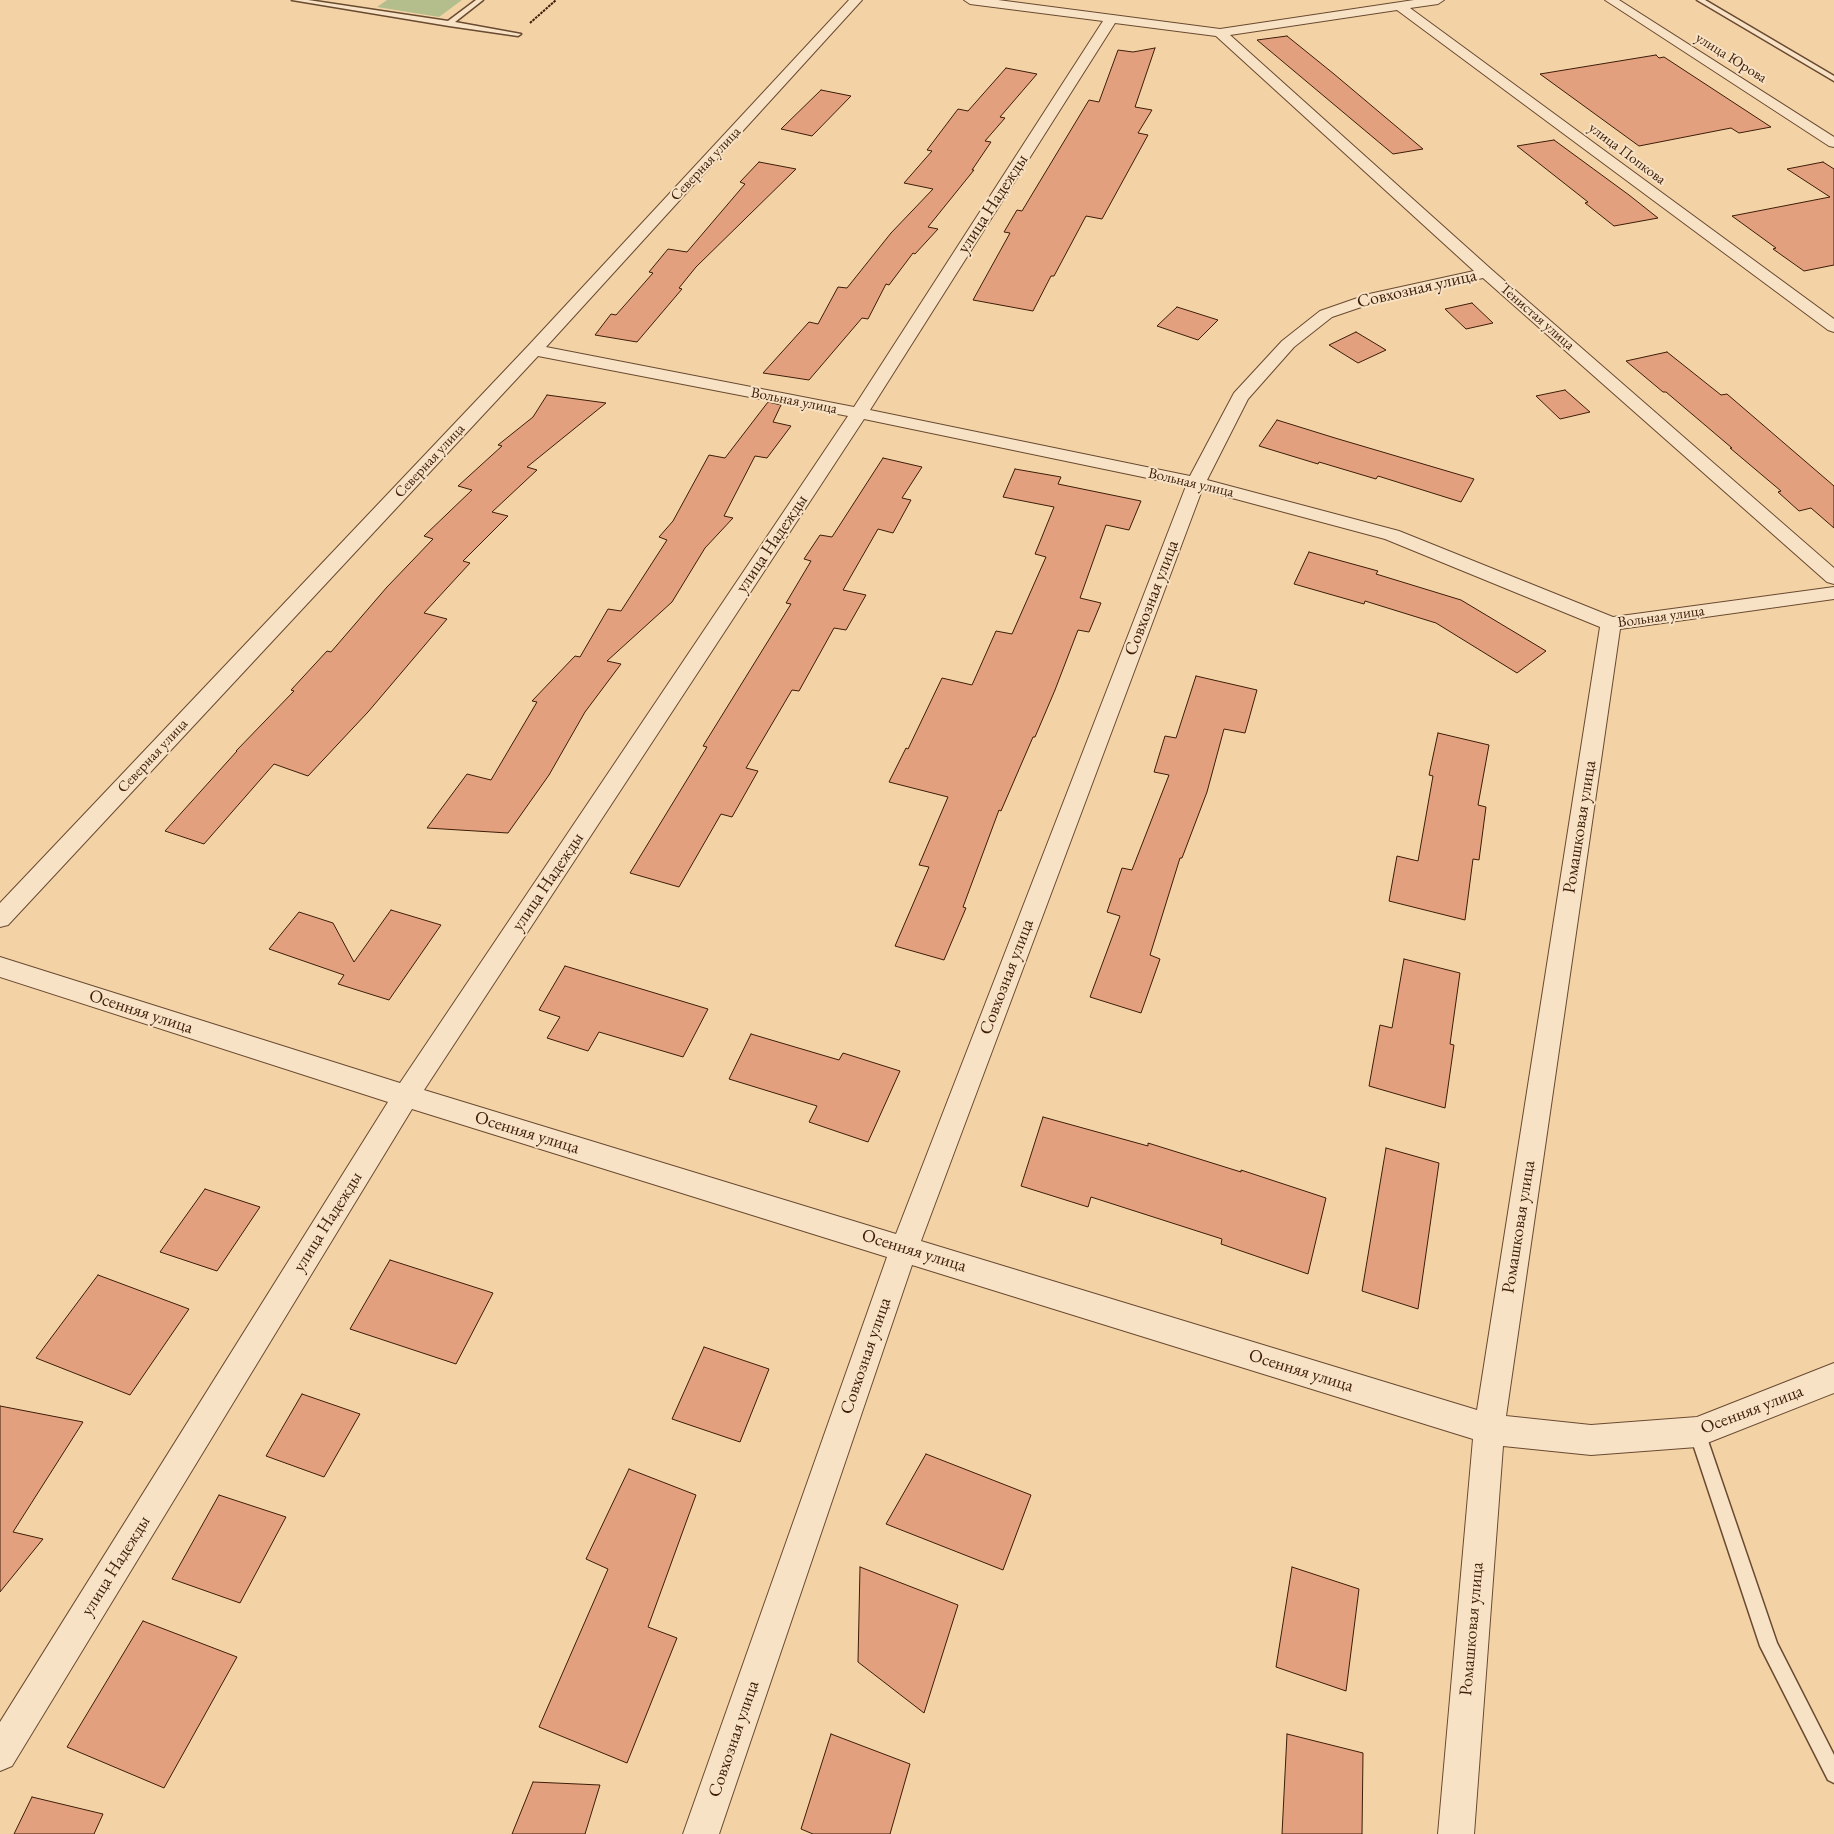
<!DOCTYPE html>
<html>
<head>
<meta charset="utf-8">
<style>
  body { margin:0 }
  canvas { display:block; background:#f3d3a6 }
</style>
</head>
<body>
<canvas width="1834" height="1834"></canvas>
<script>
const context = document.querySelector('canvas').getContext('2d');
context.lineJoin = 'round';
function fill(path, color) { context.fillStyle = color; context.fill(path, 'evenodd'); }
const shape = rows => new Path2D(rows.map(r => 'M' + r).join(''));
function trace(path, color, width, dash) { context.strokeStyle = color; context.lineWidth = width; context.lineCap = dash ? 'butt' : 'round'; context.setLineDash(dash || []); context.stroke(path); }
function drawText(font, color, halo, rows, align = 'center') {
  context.font = font + ' "EB Garamond",serif'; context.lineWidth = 4; context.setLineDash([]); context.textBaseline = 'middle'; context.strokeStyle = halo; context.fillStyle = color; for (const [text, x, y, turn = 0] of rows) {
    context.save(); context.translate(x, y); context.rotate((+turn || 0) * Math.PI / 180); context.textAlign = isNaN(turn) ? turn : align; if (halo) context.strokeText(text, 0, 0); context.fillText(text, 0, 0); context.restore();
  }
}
fill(shape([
  [387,0,462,0,439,17,377,7]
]), '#b4be8c');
const building = shape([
  [1287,36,1334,74,1423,149,1393,154,1257,40,1287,36],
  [1155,48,1135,107,1152,110,1138,133,1148,135,1102,219,1086,216,1054,276,1051,276,1033,311,973,300,1010,233,1004,232,1017,210,1022,211,1089,100,1099,102,1118,50,1133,52,1155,48],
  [1656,55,1659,58,1664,57,1771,127,1739,133,1731,128,1639,146,1540,74,1656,55],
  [1006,68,1037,74,1000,117,1005,118,985,141,991,142,972,170,974,170,928,227,938,229,915,254,913,253,889,285,886,284,868,319,862,318,809,380,763,373,809,322,818,324,838,287,847,288,891,233,933,189,904,183,932,151,927,150,958,109,968,111,1006,68],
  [821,90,851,96,812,136,781,129,821,90],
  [1554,140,1629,195,1658,218,1614,226,1585,203,1588,202,1517,146,1554,140],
  [759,162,796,169,696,267,679,288,682,289,637,342,595,335,611,314,616,315,653,273,649,272,668,249,687,252,745,184,740,182,759,162],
  [1823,162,1834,169,1834,265,1804,271,1773,249,1776,248,1732,216,1830,197,1787,169,1823,162],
  [1472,303,1493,323,1466,329,1445,309,1472,303],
  [1177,307,1218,320,1198,340,1157,326,1177,307],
  [1356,332,1386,350,1358,363,1329,345,1356,332],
  [1667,352,1721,395,1727,394,1834,486,1834,528,1811,508,1799,511,1778,492,1781,491,1730,448,1732,448,1666,392,1663,392,1626,361,1667,352],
  [1565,390,1590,412,1560,419,1536,396,1565,390],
  [547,395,606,403,527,467,537,470,492,512,508,516,463,561,470,563,424,613,447,619,368,712,308,776,274,764,204,844,165,831,237,751,236,751,294,691,291,690,327,651,331,652,387,587,433,539,424,536,472,490,458,486,502,446,498,445,533,417,547,395],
  [768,402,781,405,773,422,791,426,767,458,755,456,724,516,733,518,705,548,672,602,607,661,621,664,585,712,549,775,508,833,427,828,467,774,491,780,537,702,532,701,575,656,580,657,608,609,621,611,667,540,659,537,673,521,709,455,725,458,768,402],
  [1277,420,1335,438,1474,479,1461,502,1378,476,1376,479,1319,462,1318,464,1259,446,1277,420],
  [883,458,922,467,902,498,911,500,893,533,878,529,843,590,866,595,846,630,834,628,799,691,792,690,746,768,758,771,732,817,721,814,679,887,630,873,707,747,703,746,791,604,786,603,811,561,804,559,820,535,832,537,883,458],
  [1015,469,1061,477,1058,484,1141,501,1129,530,1106,525,1080,598,1101,603,1089,632,1078,630,1055,690,1035,737,1033,737,1001,811,999,810,963,907,966,908,944,960,895,946,929,867,919,865,948,797,889,782,906,748,908,749,942,678,972,685,996,631,1012,634,1046,557,1035,554,1054,507,1003,497,1015,469],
  [1309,552,1378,571,1376,574,1461,600,1546,651,1517,673,1436,623,1365,601,1364,604,1294,584,1309,552],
  [1196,676,1257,690,1245,733,1224,729,1207,792,1182,858,1180,858,1150,955,1160,959,1141,1013,1090,997,1120,916,1107,912,1122,868,1132,870,1169,775,1154,772,1165,736,1176,738,1196,676],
  [1438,733,1489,745,1478,805,1486,807,1479,860,1473,859,1465,920,1389,901,1397,856,1418,861,1433,776,1429,775,1438,733],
  [391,910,441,925,389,1000,338,984,344,975,269,949,299,912,333,923,354,962,391,910],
  [1404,959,1460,973,1450,1044,1454,1045,1445,1108,1369,1086,1380,1025,1392,1028,1404,959],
  [565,966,708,1009,683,1057,599,1032,588,1051,547,1038,560,1017,539,1010,565,966],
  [751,1034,839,1060,843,1053,900,1071,868,1142,809,1122,817,1106,729,1079,751,1034],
  [1043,1117,1148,1146,1148,1143,1241,1172,1241,1170,1326,1198,1308,1274,1221,1244,1222,1239,1091,1197,1088,1207,1021,1186,1043,1117],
  [1386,1148,1439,1163,1418,1309,1362,1291,1386,1148],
  [205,1189,260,1207,217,1271,160,1252,205,1189],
  [390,1260,493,1293,456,1364,350,1329,390,1260],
  [98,1275,189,1309,130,1395,36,1358,98,1275],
  [704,1347,769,1369,740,1442,672,1419,704,1347],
  [302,1394,360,1414,324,1477,266,1456,302,1394],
  [0,1406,83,1422,13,1532,43,1539,0,1592,0,1406],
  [926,1454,1031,1495,1003,1570,886,1524,926,1454],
  [629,1469,696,1495,648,1627,677,1638,627,1763,539,1727,608,1569,586,1559,629,1469],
  [219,1495,286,1517,240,1603,172,1579,219,1495],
  [860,1567,958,1605,924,1713,858,1662,860,1567],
  [1292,1567,1359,1589,1346,1691,1276,1667,1292,1567],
  [143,1621,237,1657,164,1788,67,1747,143,1621],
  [831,1734,910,1764,890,1834,813,1834,801,1829,831,1734],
  [1287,1734,1363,1753,1362,1834,1282,1834,1287,1734],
  [533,1782,600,1785,585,1834,512,1834,533,1782],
  [32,1797,103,1814,94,1834,14,1834,32,1797]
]);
fill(building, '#e3a07e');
trace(building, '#3d1d08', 1);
const lane = shape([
  [292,0,308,0,448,21,476,0,483,0,455,22,521,34,518,36,449,26,292,0],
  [1697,0,1705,0,1834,76,1834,81,1697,0],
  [1697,1424,1703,1426,1705,1432,1777,1643,1834,1755,1834,1783,1828,1780,1760,1646,1689,1432,1691,1426,1697,1424]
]);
const street = shape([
  [849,0,862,0,546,347,854,407,1103,21,970,4,964,0,998,0,1220,29,1414,0,1444,0,1438,4,1410,8,1834,319,1834,332,1828,330,1397,10,1230,35,1492,270,1834,568,1834,584,1827,582,1483,278,1379,301,1332,317,1294,347,1248,399,1207,480,1399,531,1613,617,1834,587,1834,599,1620,629,1506,1416,1591,1425,1697,1417,1834,1363,1834,1393,1697,1447,1591,1455,1503,1446,1474,1834,1438,1834,1473,1439,912,1265,719,1834,683,1834,887,1257,412,1109,12,1766,0,1771,0,1722,388,1102,0,977,0,957,400,1083,848,416,538,356,8,925,0,927,0,903,528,346,849,0],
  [1115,23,1216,36,1474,271,1369,294,1320,311,1282,341,1234,393,1190,476,870,410,1115,23],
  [864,419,1186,486,896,1234,424,1090,864,419],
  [1202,490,1385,539,1600,627,1477,1410,921,1241,1202,490],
  [1605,0,1619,0,1834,137,1834,147,1829,146,1605,0]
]);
trace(lane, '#6a4a30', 3);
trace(street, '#6a4a30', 2);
trace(shape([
  [530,23,556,0]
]), '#3d1d08', 2, [2.5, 1]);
fill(lane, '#f7e2c5');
fill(street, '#f7e2c5');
drawText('15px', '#3d1d08', '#f7e2c5', [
  ["улица Юрова",1731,58,32],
  ["улица Попкова",1627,154,37],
  ["Северная улица",706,164,-47],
  ["Тенистая улица",1537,317,41],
  ["Вольная улица",794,401,11],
  ["Северная улица",430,461,-47],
  ["Вольная улица",1191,483,13],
  ["Вольная улица",1661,617,-8],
  ["Северная улица",153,756,-47]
]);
drawText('18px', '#3d1d08', '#f7e2c5', [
  ["улица Надежды",993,204,-57],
  ["Совхозная улица",1417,289,-13],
  ["улица Надежды",772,544,-56],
  ["Совхозная улица",1152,598,-69],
  ["Ромашковая улица",1580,827,-81],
  ["улица Надежды",548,882,-56],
  ["Совхозная улица",1007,977,-69],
  ["Осенняя улица",141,1012,18],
  ["Осенняя улица",527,1133,17],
  ["улица Надежды",328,1222,-58],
  ["Ромашковая улица",1519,1227,-81],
  ["Осенняя улица",914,1251,17],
  ["Совхозная улица",866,1356,-71],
  ["Осенняя улица",1301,1371,17],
  ["Осенняя улица",1752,1410,-21],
  ["улица Надежды",116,1566,-58],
  ["Ромашковая улица",1472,1629,-85],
  ["Совхозная улица",734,1739,-71]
]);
</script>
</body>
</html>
